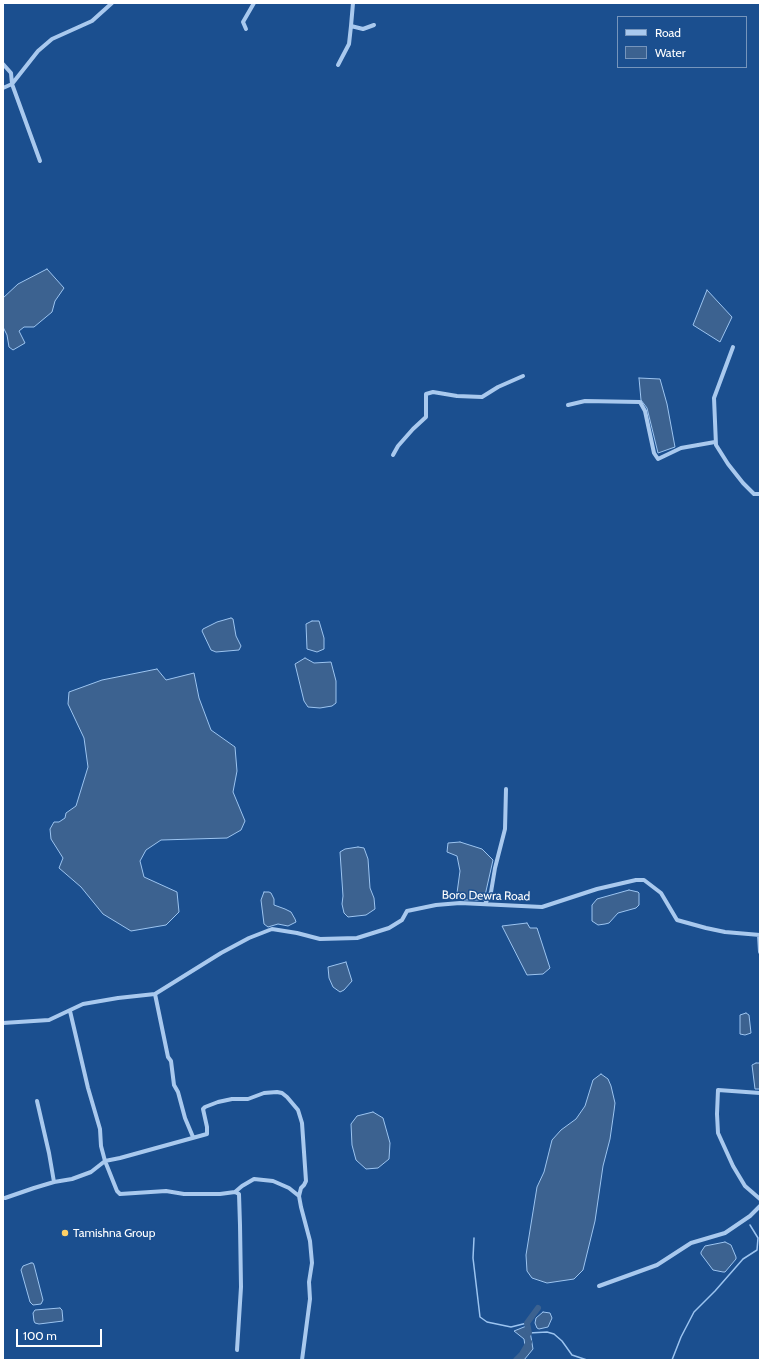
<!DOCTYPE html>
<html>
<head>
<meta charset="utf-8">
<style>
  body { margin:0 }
  #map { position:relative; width:763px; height:1363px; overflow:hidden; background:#1b4f8f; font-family:Cabin,sans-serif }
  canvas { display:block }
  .frame { position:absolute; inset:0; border:4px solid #fff; pointer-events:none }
  .legend { position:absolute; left:617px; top:16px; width:130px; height:52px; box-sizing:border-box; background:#1b4f8f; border:1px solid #7695bc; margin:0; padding:5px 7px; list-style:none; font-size:12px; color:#fff }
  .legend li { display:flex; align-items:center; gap:8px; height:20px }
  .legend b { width:20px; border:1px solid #7695bc }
  .scale { position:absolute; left:16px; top:1329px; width:86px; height:18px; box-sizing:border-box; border:2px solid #fff; border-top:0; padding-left:5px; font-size:12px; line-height:14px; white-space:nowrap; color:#fff; -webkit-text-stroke:3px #1b4f8f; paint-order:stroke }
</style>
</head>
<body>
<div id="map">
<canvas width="763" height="1363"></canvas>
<div class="frame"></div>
<ul class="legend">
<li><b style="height:5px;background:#a9c9ee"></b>Road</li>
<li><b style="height:11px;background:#3c6290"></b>Water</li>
</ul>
<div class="scale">100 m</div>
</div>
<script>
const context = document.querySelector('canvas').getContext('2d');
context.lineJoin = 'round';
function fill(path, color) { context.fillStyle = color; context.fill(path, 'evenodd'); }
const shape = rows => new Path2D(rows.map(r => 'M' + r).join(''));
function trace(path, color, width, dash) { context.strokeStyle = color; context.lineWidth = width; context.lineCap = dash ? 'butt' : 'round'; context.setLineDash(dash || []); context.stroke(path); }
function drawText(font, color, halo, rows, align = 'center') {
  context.font = font + ' Cabin,sans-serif'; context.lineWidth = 3; context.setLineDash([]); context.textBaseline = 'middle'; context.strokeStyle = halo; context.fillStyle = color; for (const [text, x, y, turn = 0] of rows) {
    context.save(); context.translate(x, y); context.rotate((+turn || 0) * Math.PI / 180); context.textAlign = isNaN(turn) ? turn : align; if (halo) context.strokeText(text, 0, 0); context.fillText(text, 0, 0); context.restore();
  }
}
const water = shape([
  [47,269,64,288,55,301,52,312,34,327,24,327,19,331,25,343,13,350,9,347,7,335,3,327,3,298,18,284,47,269],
  [707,290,732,317,720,342,693,325,707,290],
  [639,378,660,379,667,404,675,447,658,453,647,408,641,400,639,378],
  [231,618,233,619,236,636,241,646,239,650,216,652,211,650,202,631,203,629,217,622,231,618],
  [312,621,319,621,324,638,324,649,317,652,307,649,306,624,312,621],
  [305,658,314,663,331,662,336,681,336,703,332,706,320,708,308,707,304,701,295,664,305,658],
  [157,669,166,680,194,673,199,698,211,730,235,747,237,771,233,792,245,821,241,830,227,838,161,840,146,850,140,861,144,877,177,892,179,912,166,925,131,931,103,914,81,887,59,868,63,858,51,839,50,829,54,822,59,822,65,818,66,813,76,806,88,767,84,738,68,704,69,692,102,680,157,669],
  [460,842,482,849,493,860,484,900,464,900,457,893,460,871,457,856,447,852,448,843,460,842],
  [358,847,364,848,368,859,370,888,374,898,375,909,366,915,348,917,344,913,342,904,343,896,340,852,345,849,358,847],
  [629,890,638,892,639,893,639,905,636,908,618,913,609,923,605,924,598,925,592,921,592,905,597,899,629,890],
  [264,892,269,892,271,893,274,899,274,905,285,909,291,912,295,919,296,922,288,926,278,924,268,927,264,924,261,900,264,892],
  [527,923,530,928,537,928,550,968,543,974,527,975,502,926,527,923],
  [346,962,352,981,344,990,340,992,333,987,329,978,328,967,346,962],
  [746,1013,749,1015,751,1033,745,1035,740,1034,740,1015,746,1013],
  [756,1063,760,1063,760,1089,755,1089,752,1065,756,1063],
  [601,1074,608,1079,611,1086,615,1103,614,1111,610,1139,603,1166,595,1221,583,1270,574,1279,547,1283,532,1278,527,1271,526,1255,537,1187,544,1172,552,1140,561,1130,576,1119,585,1106,593,1080,601,1074],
  [373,1112,383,1118,390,1143,389,1159,378,1168,366,1169,356,1160,352,1145,351,1124,357,1116,373,1112],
  [725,1242,731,1245,736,1257,736,1259,725,1272,723,1272,713,1270,701,1254,701,1252,705,1246,725,1242],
  [31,1263,33,1263,34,1265,43,1300,41,1304,33,1305,30,1302,21,1270,23,1266,31,1263],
  [60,1308,62,1310,63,1321,39,1324,35,1323,34,1321,33,1313,35,1310,60,1308],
  [543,1312,550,1313,552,1318,548,1327,539,1329,537,1328,535,1323,536,1318,543,1312],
  [529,1325,533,1349,524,1360,518,1360,526,1352,524,1339,514,1331,529,1325]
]);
fill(water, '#3c6290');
trace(water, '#9cc4f0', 1);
trace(shape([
  [474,1238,473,1258,480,1317,487,1322,511,1327,527,1323],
  [529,1333,547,1332,554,1334,562,1341,572,1355,587,1360],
  [672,1360,681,1337,694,1312,715,1291,743,1259,757,1250,758,1238,750,1225]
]), '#9cc4f0', 1.5);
trace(shape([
  [529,1333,527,1323,538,1308],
  [516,1360,522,1354,529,1342]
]), '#3c6290', 6);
trace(shape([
  [353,3,351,26,363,29,374,25],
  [246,29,243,22,254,3],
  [3,64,11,73,12,84,40,161],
  [338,65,349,44,351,26],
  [3,88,12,84,38,51,52,39,92,21,112,3],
  [733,347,714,398,716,445,728,464,743,483,754,494,760,494],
  [568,405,585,401,640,402,645,411,654,453,658,459,681,448,715,442],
  [393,455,398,446,413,429,426,417,426,394,433,392,457,396,482,397,498,387,523,376],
  [485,904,491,892,495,868,505,829,506,789],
  [759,935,760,952],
  [155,994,168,1057,171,1061,174,1085,178,1092,185,1118,193,1137],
  [70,1011,88,1088,100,1129,101,1146,105,1161,117,1191,120,1194,166,1191,184,1194,220,1194,235,1192,242,1186,254,1179,273,1181,289,1188,299,1196,301,1207,310,1241,312,1263,309,1282,310,1299,302,1360],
  [3,1023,49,1020,83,1004,118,998,155,994,221,953,249,938,272,929,297,933,320,939,357,938,389,928,402,920,407,911,436,905,460,903,542,907,597,889,636,880,644,880,661,893,677,920,706,928,725,932,760,935],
  [760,1093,718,1090,717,1114,718,1133,733,1166,745,1186,760,1199],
  [37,1101,49,1153,54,1182],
  [235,1192,239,1194,240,1225,241,1287,237,1350],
  [5,1198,34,1188,54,1182,72,1179,91,1172,105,1161,120,1158,207,1134,207,1127,203,1109,205,1107,218,1102,232,1099,248,1099,264,1093,277,1092,282,1093,287,1097,298,1110,302,1123,306,1181,304,1185,301,1188,299,1196],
  [599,1286,657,1265,691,1243,725,1233,750,1216,760,1206]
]), '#a9c9ee', 4);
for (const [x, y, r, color] of [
  [65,1233,4,"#ffd166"]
]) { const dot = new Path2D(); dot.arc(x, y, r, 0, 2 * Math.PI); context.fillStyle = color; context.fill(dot); trace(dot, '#1b4f8f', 1.5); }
drawText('12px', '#fff', '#1b4f8f', [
  ["Boro Dewra Road",486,896,1]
]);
drawText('12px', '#fff', '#1b4f8f', [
  ["Tamishna Group",73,1233]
], 'left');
</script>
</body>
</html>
